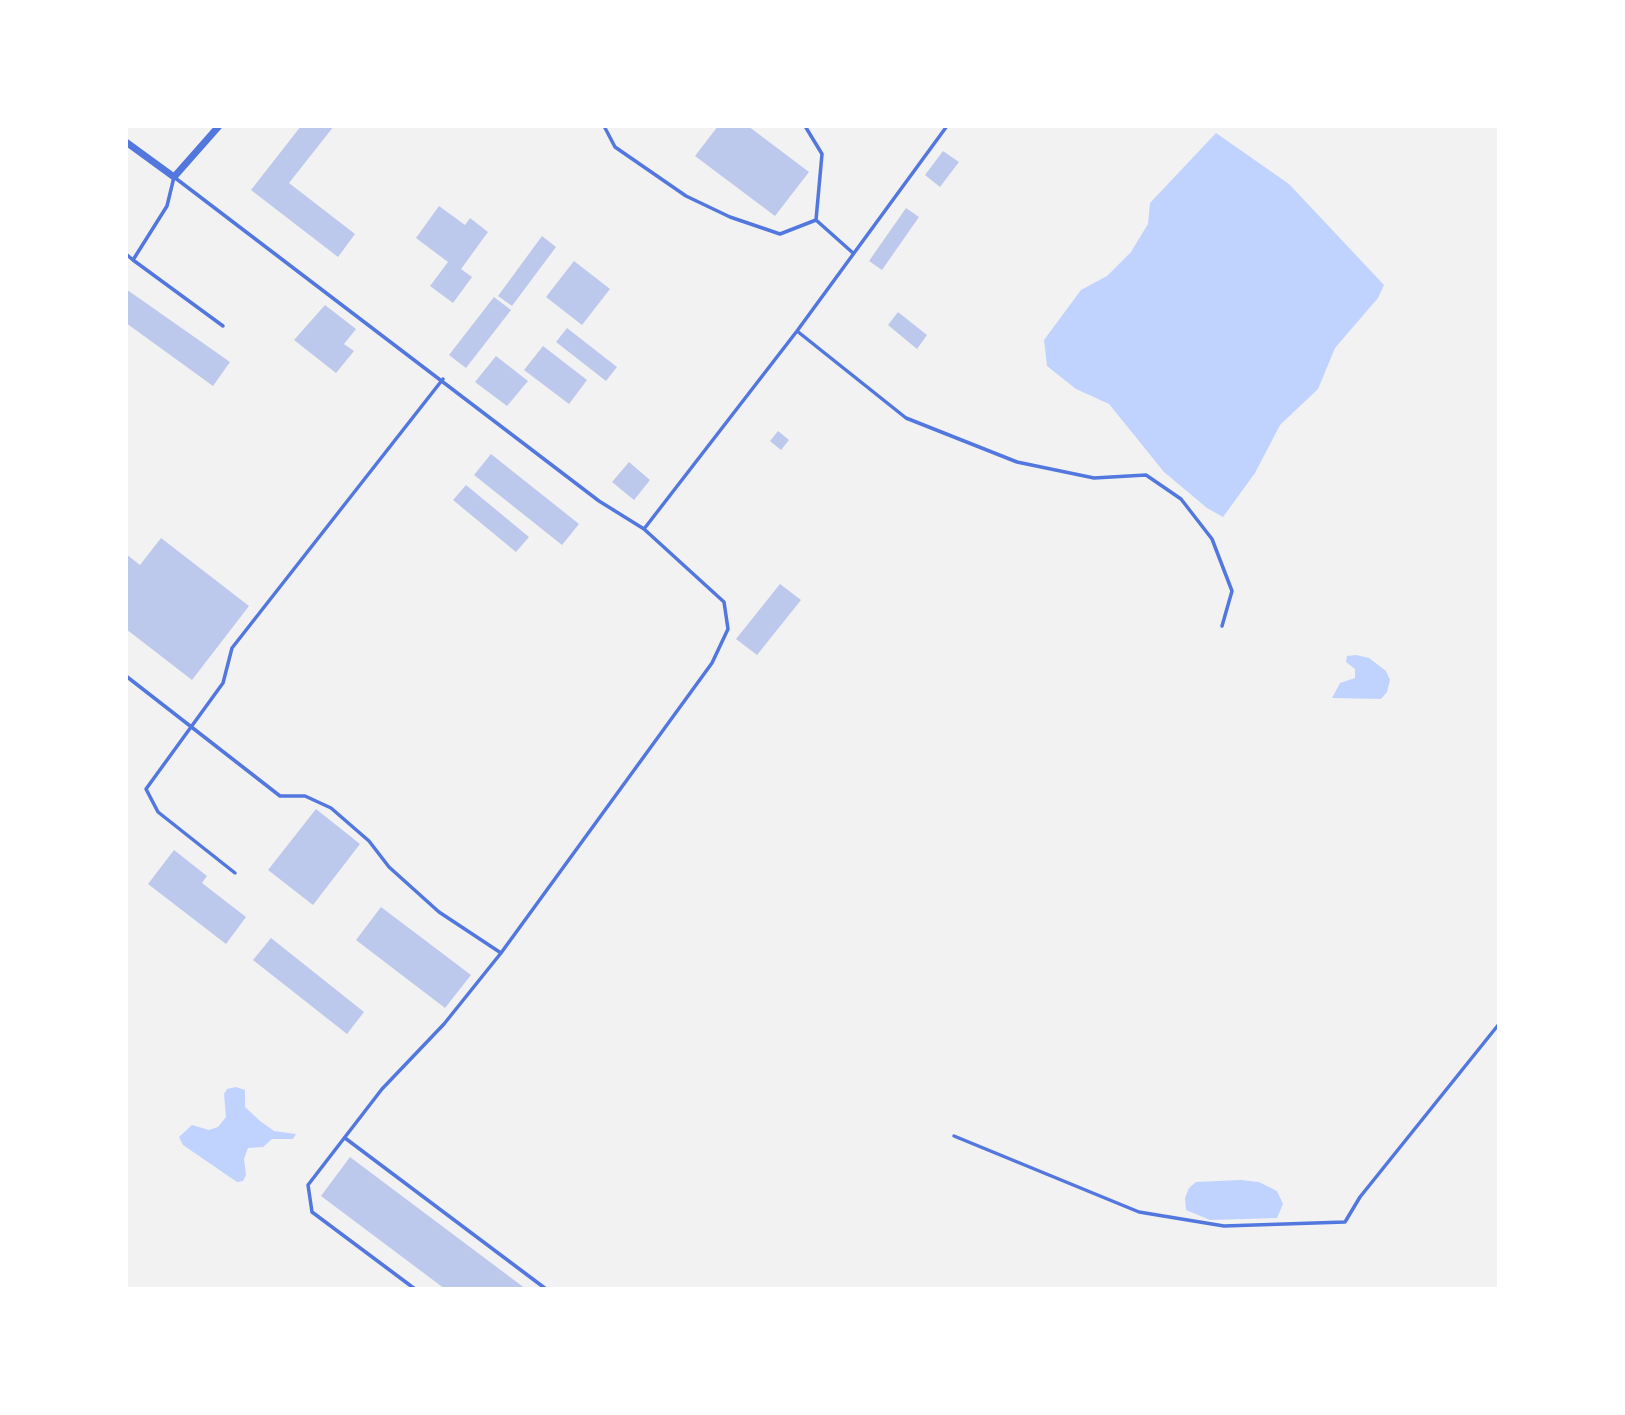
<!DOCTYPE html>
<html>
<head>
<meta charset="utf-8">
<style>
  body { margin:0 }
  #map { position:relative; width:1625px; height:1415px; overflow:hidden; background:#f2f2f2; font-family:Ubuntu,sans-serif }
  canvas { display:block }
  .frame { position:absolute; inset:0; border:128px solid #fff; pointer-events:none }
</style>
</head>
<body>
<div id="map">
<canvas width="1625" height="1415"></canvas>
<div class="frame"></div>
</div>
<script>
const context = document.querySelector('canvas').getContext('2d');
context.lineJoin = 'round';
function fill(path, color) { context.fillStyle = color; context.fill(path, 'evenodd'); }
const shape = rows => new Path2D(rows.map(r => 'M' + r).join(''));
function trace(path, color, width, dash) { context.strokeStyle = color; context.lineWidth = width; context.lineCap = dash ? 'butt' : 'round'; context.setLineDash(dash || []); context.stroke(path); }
fill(shape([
  [1216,133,1289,184,1384,285,1378,298,1335,348,1318,389,1280,425,1255,473,1223,517,1207,508,1164,472,1109,404,1076,389,1047,366,1044,340,1081,290,1107,276,1131,252,1148,224,1150,203],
  [1356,655,1369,658,1386,671,1390,680,1387,692,1381,699,1332,698,1340,683,1355,678,1355,669,1346,662,1347,656],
  [236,1087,245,1090,245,1107,260,1121,274,1131,296,1134,293,1139,272,1139,263,1147,248,1148,244,1159,246,1175,243,1181,237,1182,183,1145,179,1137,192,1125,209,1130,218,1127,226,1117,224,1094,227,1089],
  [1241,1180,1259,1182,1277,1191,1283,1204,1277,1218,1210,1220,1186,1210,1185,1198,1189,1188,1196,1182]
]), '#bfd3fe');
fill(shape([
  [301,126,334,126,289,183,355,234,338,257,251,190],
  [718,126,748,126,809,172,775,216,695,156],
  [943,151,959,162,940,187,925,175],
  [439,206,465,225,470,218,488,232,461,269,472,277,453,303,430,286,448,262,416,238],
  [906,208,919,217,882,270,869,261],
  [542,236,556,247,512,306,498,296],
  [574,261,610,289,582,325,546,297],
  [126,289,230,362,213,386,126,323],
  [494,297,511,310,466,368,449,355],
  [325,305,356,329,344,344,354,351,336,373,294,340],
  [898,312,927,335,917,349,888,325],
  [567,328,617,367,606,381,556,342],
  [543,346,587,380,569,404,524,370],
  [496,356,528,381,507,406,475,382],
  [778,431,789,440,781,450,770,441],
  [491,454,579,524,562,545,474,475],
  [629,462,650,480,634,500,612,482],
  [466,485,529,537,516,552,453,500],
  [161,538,249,606,192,680,126,629,126,554,140,565],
  [780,584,801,600,757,655,736,639],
  [316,809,360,844,313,905,268,870],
  [174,850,207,876,202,883,246,917,226,944,148,884],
  [381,907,471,975,445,1008,356,940],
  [271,938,364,1012,347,1034,253,960],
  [350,1157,526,1289,445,1289,321,1196]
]), '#bdc9ec');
trace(shape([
  [604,126,615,147,686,196,730,217,780,234,816,220,853,253],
  [805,126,822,154,816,220],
  [126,254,133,260],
  [223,326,133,260,167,206,174,177,599,501,644,529,724,602,728,629,712,663,501,953,444,1024,382,1089,308,1185,312,1212,415,1289],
  [797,331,906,418,1017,462,1094,478,1146,475,1181,499,1212,539,1232,591,1222,626],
  [644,529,797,331,947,126],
  [126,676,280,796,305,796,331,808,369,841,389,867,439,912,501,953],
  [235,873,158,812,146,789,223,683,232,648,443,379],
  [954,1136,1139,1212,1224,1226,1345,1222,1360,1197,1499,1024],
  [345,1138,546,1289]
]), '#5277de', 3.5);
trace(shape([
  [126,142,174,177,219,126]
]), '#5277de', 7);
</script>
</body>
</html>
